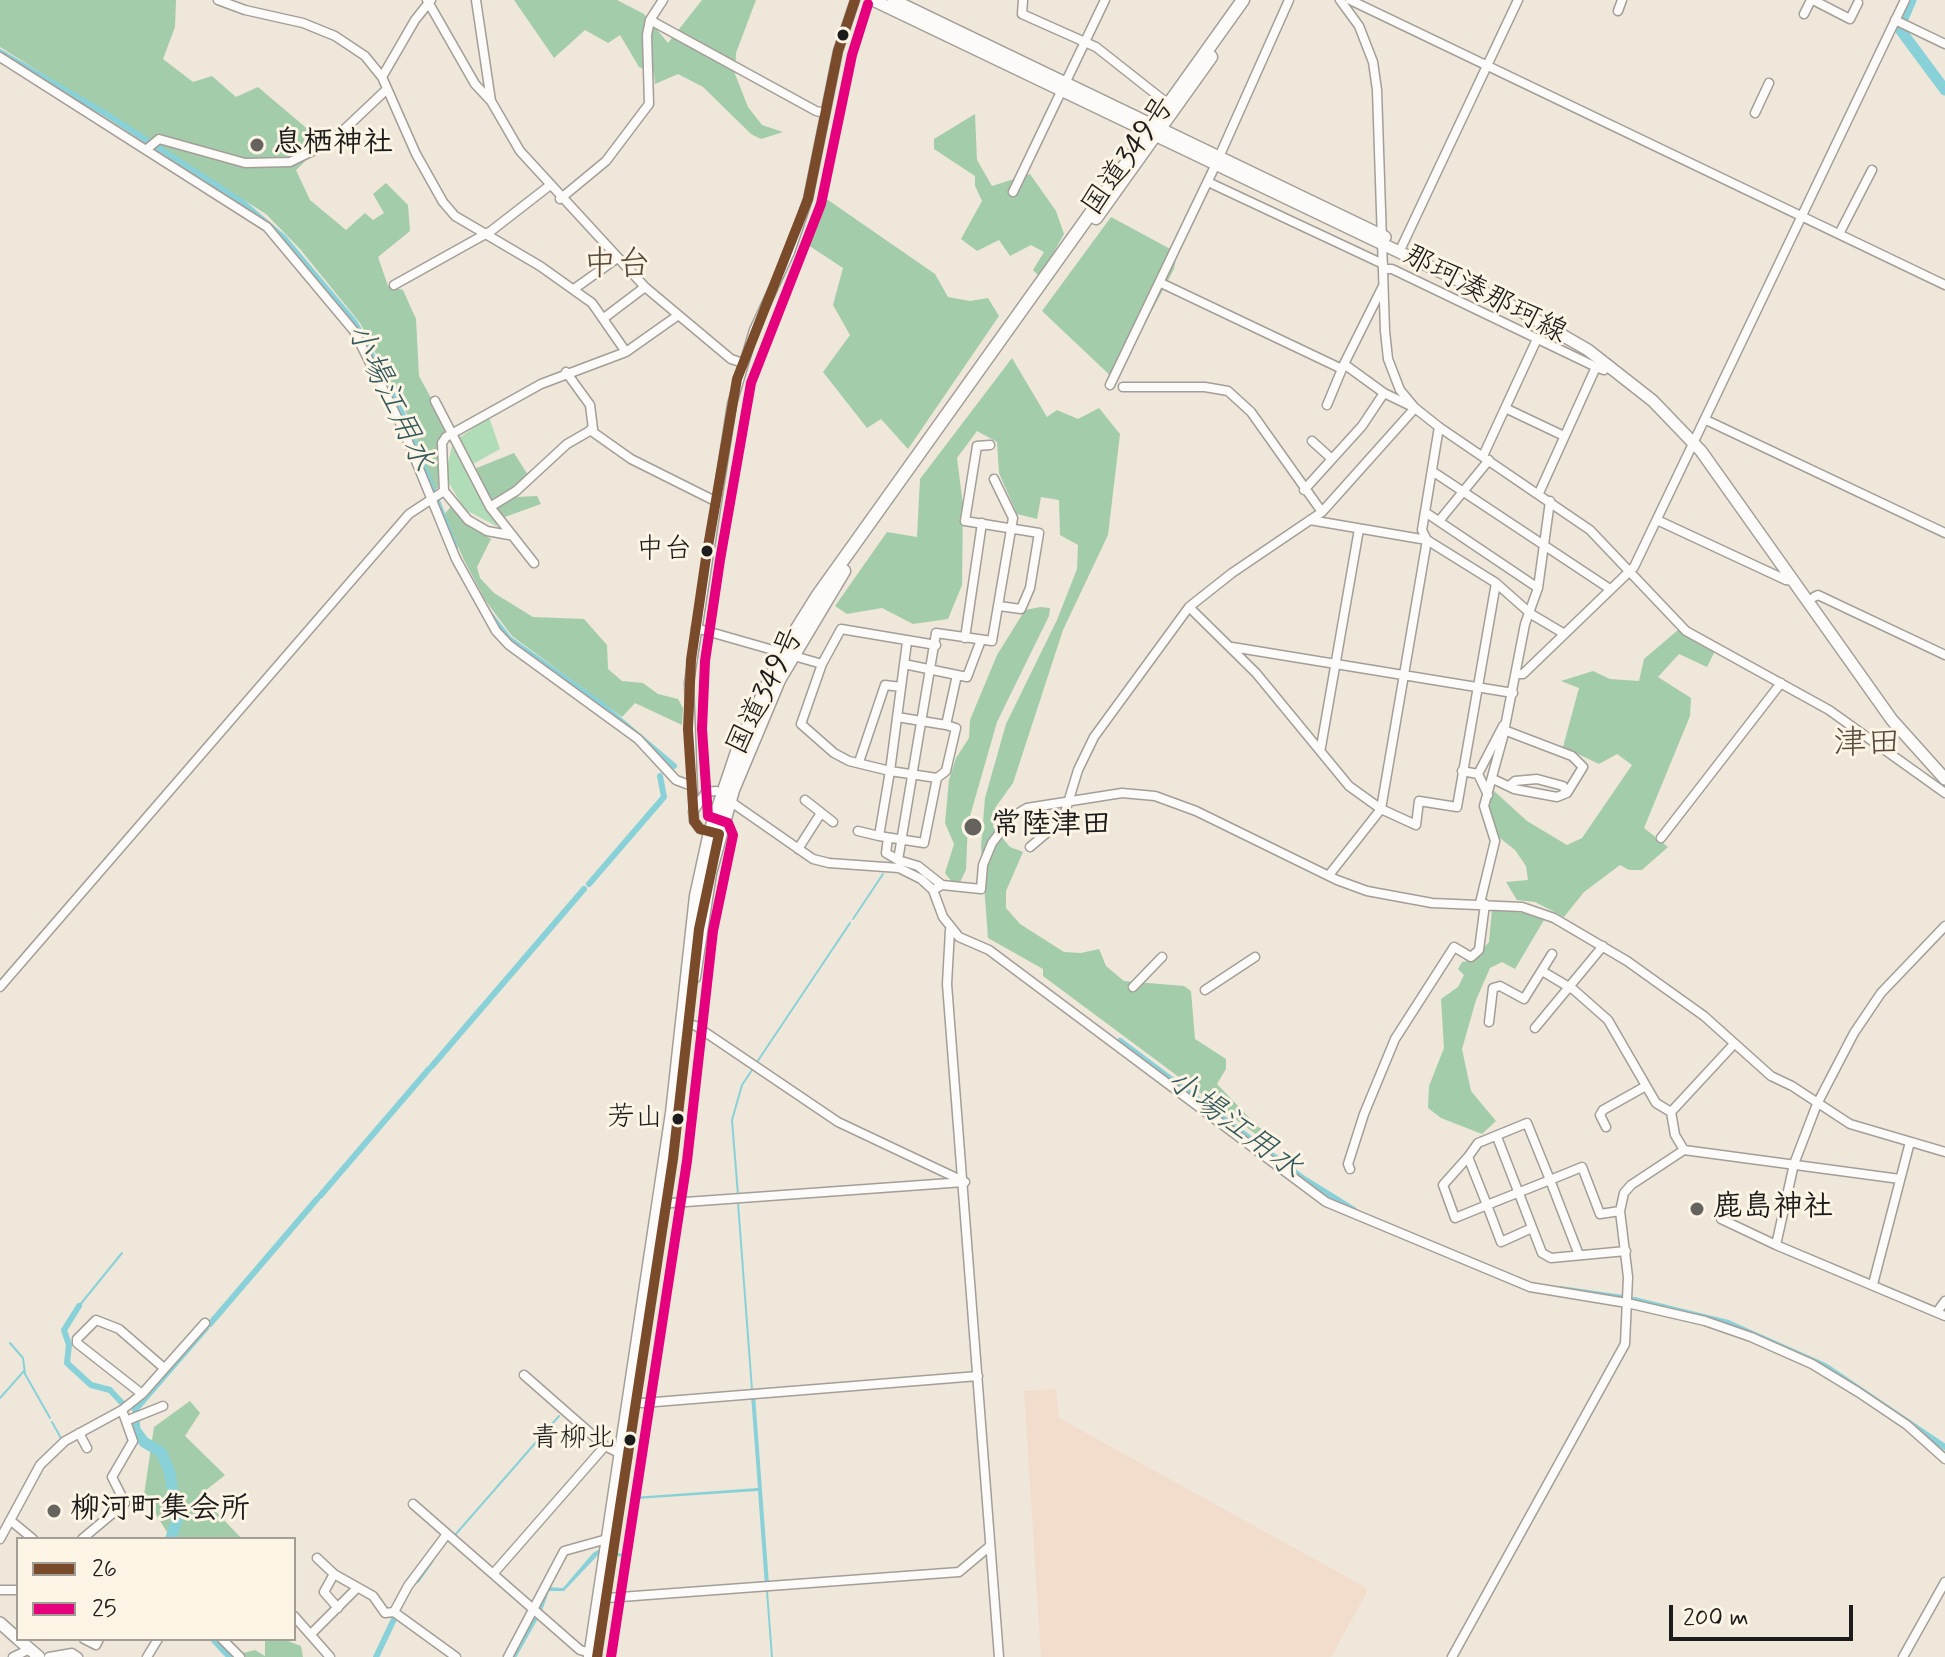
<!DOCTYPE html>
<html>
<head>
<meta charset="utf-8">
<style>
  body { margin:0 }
  #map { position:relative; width:1945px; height:1657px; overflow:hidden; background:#efe7da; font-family:Mynerve,sans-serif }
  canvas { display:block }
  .legend { position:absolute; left:16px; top:1537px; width:280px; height:104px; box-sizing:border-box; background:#fcf5e5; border:2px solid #a29e95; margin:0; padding:10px 14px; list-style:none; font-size:24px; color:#1c1c1c }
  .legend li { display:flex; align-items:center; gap:16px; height:40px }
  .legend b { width:40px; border:2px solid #a29e95 }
  .scale { position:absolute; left:1669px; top:1605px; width:184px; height:36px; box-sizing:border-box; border:4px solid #1c1c1c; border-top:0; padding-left:10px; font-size:24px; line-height:28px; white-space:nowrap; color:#1c1c1c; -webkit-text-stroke:6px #fcf5e5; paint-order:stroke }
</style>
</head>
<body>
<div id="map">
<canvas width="1945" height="1657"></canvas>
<ul class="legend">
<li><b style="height:10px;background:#7a4b2a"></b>26</li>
<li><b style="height:10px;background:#e5007d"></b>25</li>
</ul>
<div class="scale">200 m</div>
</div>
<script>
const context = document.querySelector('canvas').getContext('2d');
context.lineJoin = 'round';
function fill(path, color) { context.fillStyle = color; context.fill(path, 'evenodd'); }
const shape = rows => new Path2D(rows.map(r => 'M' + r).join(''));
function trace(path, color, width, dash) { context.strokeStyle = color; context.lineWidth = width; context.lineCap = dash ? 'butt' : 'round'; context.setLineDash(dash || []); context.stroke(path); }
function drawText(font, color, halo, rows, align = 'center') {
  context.font = font + ' Mynerve,"Klee One",sans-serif'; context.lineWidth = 6; context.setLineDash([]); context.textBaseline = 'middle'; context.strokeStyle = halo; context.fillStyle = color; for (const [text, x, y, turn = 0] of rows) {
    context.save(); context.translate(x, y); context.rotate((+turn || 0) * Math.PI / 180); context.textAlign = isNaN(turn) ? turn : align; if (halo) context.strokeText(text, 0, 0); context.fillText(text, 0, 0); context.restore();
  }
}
fill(shape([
  [1056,1389,1059,1418,1365,1587,1367,1592,1331,1657,1041,1657,1024,1391]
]), '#f2dccc');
fill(shape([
  [489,417,500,449,466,468,498,527,464,509,445,476,453,442]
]), '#b0ddb7');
fill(shape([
  [0,0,176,0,175,27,163,59,193,82,212,76,236,97,258,87,324,143,296,170,310,200,346,230,365,213,373,220,384,213,373,194,386,183,408,205,410,231,378,257,388,286,403,290,416,319,419,376,448,429,439,442,438,488,434,490,409,418,360,323,300,249,266,214,0,47],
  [514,0,617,0,644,14,668,43,702,0,756,0,736,53,735,74,748,107,762,125,783,132,761,139,751,134,703,87,678,74,655,84,654,73,639,67,620,35,608,43,585,30,554,58],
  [975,114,977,160,992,186,1030,174,1056,211,1064,234,1040,277,1033,270,1044,252,1031,245,1010,256,999,240,977,251,961,239,982,201,975,186,975,176,934,149,934,139],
  [828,200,935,274,948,297,970,301,988,298,999,316,908,449,881,419,867,428,823,372,850,335,833,305,843,268,808,245,816,201],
  [1111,217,1174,251,1176,259,1174,269,1115,380,1042,311],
  [1012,358,1047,417,1057,410,1078,419,1099,408,1120,434,1108,535,1063,630,1013,783,995,808,993,827,1010,847,1023,852,1006,891,1006,908,1020,924,1064,952,1081,953,1099,949,1106,966,1124,981,1184,986,1191,991,1195,1039,1226,1059,1226,1069,1217,1084,1258,1127,1273,1135,1273,1147,1043,976,1043,969,988,938,981,846,985,798,1006,724,1057,620,1077,569,1078,545,1060,535,1059,500,1041,497,1037,519,1017,514,999,473,997,442,977,431,957,458,963,505,962,585,948,619,913,624,882,608,847,614,835,606,887,532,917,537,920,479],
  [514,453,528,475,517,497,537,496,541,504,502,518,489,501,474,469],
  [452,505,467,523,491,539,477,567,480,578,494,593,533,617,584,619,607,645,608,669,622,681,643,683,658,694,678,699,683,708,682,725,635,703,622,717,512,636,485,600,464,560,444,515],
  [1040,607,1050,608,1049,616,997,722,968,823,966,870,960,882,952,882,945,873,954,844,945,823,949,780,956,758,969,738,970,720,997,655,1025,610],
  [1678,630,1715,651,1707,667,1679,654,1658,677,1691,698,1690,716,1644,828,1668,847,1642,870,1629,870,1620,865,1584,892,1564,917,1535,902,1517,900,1506,882,1528,880,1526,866,1515,850,1496,835,1488,805,1492,789,1527,821,1567,845,1582,838,1632,765,1617,754,1599,764,1563,747,1579,688,1561,681,1593,671,1610,679,1639,681,1644,659],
  [1492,909,1532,914,1544,920,1515,969,1502,962,1490,968,1476,1000,1462,1049,1471,1091,1496,1121,1482,1134,1441,1118,1428,1108,1429,1086,1444,1048,1441,999,1458,987,1464,975,1458,969,1462,962,1473,960,1489,942],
  [190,1401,200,1413,185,1436,225,1475,200,1495,242,1539,165,1539,167,1532,144,1495,154,1427],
  [265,1639,283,1639,301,1646,303,1657,243,1657,239,1654,255,1650,265,1656]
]), '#a3ccaa');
fill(shape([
  [751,1395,755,1395,769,1585,765,1586,758,1491,636,1499,626,1557,599,1554,564,1591,549,1591,542,1611,537,1609,547,1587,563,1588,593,1553,598,1550,624,1554,633,1497,758,1488]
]), '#89d1d8');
trace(shape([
  [853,919,883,874],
  [757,1062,850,923],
  [738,1195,732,1120,742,1085,752,1070],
  [738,1203,752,1390],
  [79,1306,122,1253],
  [10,1343,23,1358,25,1374,50,1418],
  [0,1398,24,1371],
  [52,1422,62,1440],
  [455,1535,559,1416],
  [767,1591,772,1657]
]), '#89d1d8', 2);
trace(shape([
  [0,52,106,114,242,202,283,237,355,323,406,421,455,547],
  [492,617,509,639,602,705,674,766],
  [589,884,664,797,660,776],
  [1120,1041,1301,1177,1354,1210],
  [432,1066,584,889],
  [320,1196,429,1069],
  [1560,1289,1623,1298],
  [1634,1300,1728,1323,1825,1366],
  [79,1306,64,1330,69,1345,67,1363,91,1385,110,1390,123,1404],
  [210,1324,317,1199],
  [1828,1368,1945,1447],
  [135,1410,206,1328],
  [417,1580,431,1560],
  [376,1657,396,1615],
  [513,1657,537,1614]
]), '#89d1d8', 6);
trace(shape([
  [1911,0,1899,28,1945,90],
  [134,1418,135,1430,144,1442,161,1452,170,1473,177,1520,171,1539],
  [216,1639,233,1657]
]), '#89d1d8', 11);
const minor = shape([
  [218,0,245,10,303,23,335,36,365,56,382,77,416,154,443,202,455,216,540,266,592,303,626,352],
  [427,0,475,84,490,100],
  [476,0,491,101,520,151,645,287,731,359,743,363],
  [1023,0,1022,14,1096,47,1167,103],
  [1340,0,1359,26,1373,62,1377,90,1385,331,1388,359,1400,390,1415,408,1439,427,1590,530,1686,631,1829,710,1945,793],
  [1350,0,1945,285],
  [1813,0,1850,19,1858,3],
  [1618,11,1622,0],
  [1804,14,1811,0],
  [650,20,816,111,825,113],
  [1895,20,1945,44],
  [0,57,267,227,354,331,402,427,456,559,496,631,509,645,638,739,676,780,692,786],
  [382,77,415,20,431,0],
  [1755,113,1769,83],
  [147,149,159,139,245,163,290,162,331,142,387,89],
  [1219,157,1289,0],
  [1208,182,1383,264],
  [1013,192,1105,0],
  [560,199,606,161,649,104,647,35,650,20,663,0],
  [1839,234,1872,170],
  [1402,246,1518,0],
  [1383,269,1392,269,1596,367,1604,370,1608,364],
  [394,285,491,231,549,186],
  [574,289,616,259],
  [604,318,645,287],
  [1344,364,1383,286],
  [1110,385,1216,164],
  [1123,387,1205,387,1228,391,1251,412,1322,512],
  [435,401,490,507,534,563],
  [1327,405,1342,369],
  [1505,408,1564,436],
  [1706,420,1945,533],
  [590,430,631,459,715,501],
  [1312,441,1332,459],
  [990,445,977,446,965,521,1039,533,1030,588,1021,609,999,606],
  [1483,456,1537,339],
  [1432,471,1610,589],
  [1304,490,1362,426,1384,393],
  [1539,493,1596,367],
  [490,507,516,491,567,444,593,429,590,405,566,372],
  [1425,512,1538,588],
  [1310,520,1427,540,1496,583,1531,614,1563,633],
  [1657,520,1786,580,1794,581],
  [1439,521,1489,460],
  [509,535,487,531,468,520,444,491,442,443,446,437,541,384,626,352,677,316],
  [1814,597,1818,595,1945,655],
  [1189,607,1256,673,1349,786,1381,809,1416,825,1419,801,1457,807,1496,583],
  [696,628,822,664],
  [965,638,982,523],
  [907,642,890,771,879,836,924,843,937,778,890,771,849,761,834,753,801,724,822,664,841,629,936,645],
  [1232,647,1513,693],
  [904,664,957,675],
  [1516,674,1523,674,1634,567,1905,0],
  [897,717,946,725,957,675,967,677,981,640],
  [1321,747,1359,529],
  [859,762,885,685,901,687],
  [1462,771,1478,774,1503,726],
  [1478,774,1488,795],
  [937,778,946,771,956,728,946,725],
  [1493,779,1514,789,1557,797,1567,793,1583,767,1572,756,1504,730],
  [1509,786,1515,781,1537,779,1563,786,1567,793],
  [805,800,833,822],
  [734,804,813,859,829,863,899,868,921,879,933,890,943,917,959,937,989,950,1326,1202,1530,1287,1627,1303,1705,1321,1751,1337,1812,1364,1858,1392,1907,1425,1945,1459],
  [693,812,706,792,716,791],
  [858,831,879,836],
  [714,833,700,829,694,821,689,683,732,404,754,330,790,252,808,199,838,51,855,0],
  [888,838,886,853,898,860],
  [1661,838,1781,683],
  [1030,847,1063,819,1078,770,1094,737,1189,607,1232,573,1322,512,1415,408,1384,393,1344,364,1342,369,1161,283],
  [798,849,821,813],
  [1329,875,1381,809,1427,540,1422,530,1439,427],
  [942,885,918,866,898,860,936,633,992,641,1013,518,994,479],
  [933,890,942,885,981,889,983,865,992,843,1012,817,1027,808,1122,793,1155,796,1196,811,1337,880,1367,891,1432,903,1522,907,1554,918,1627,961,1704,1016,1771,1076,1792,1086,1850,1124,1945,1152],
  [1480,903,1495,841,1484,806,1503,737,1525,624,1538,588,1550,501],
  [1945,926,1881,993,1854,1033,1817,1104,1794,1164,1776,1245,1945,1316],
  [950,930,947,984,999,1657],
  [1542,971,1574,990,1608,1020,1656,1103,1671,1112],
  [0,987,409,514,444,491],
  [1133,987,1162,957],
  [1205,990,1255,957],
  [682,1022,696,1026,838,1122,965,1182],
  [1489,1022,1493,988,1500,986,1524,999,1552,954],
  [1535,1028,1603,946],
  [1606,1127,1600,1115,1603,1110,1646,1086],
  [1497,1137,1542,1253,1551,1258,1626,1251],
  [1684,1150,1675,1135,1671,1112,1734,1044],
  [1468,1157,1443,1185,1455,1218,1487,1205,1501,1242,1532,1228],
  [1350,1169,1348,1164,1364,1114,1395,1039,1454,947,1471,957,1479,950,1485,904],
  [658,1204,964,1182],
  [1721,1219,1776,1245],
  [1579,1255,1550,1180,1487,1205,1468,1157,1478,1143,1527,1123,1550,1180,1582,1167,1600,1214,1620,1211],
  [1873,1284,1910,1142],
  [1937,1312,1945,1301],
  [524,1375,605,1446,627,1457],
  [142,1394,77,1343,77,1339,96,1320,119,1329,164,1368],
  [628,1401,643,1403,978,1376],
  [128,1420,163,1406],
  [79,1433,87,1448],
  [413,1504,580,1650,597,1655],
  [10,1520,33,1539],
  [447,1534,408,1586,394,1612,456,1657],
  [0,1539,40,1465,65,1441,122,1410,142,1394,205,1323],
  [82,1539,125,1503,112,1477,133,1441,122,1410],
  [317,1558,334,1574],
  [493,1574,605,1446],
  [0,1590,18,1590],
  [607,1598,959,1572,990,1546],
  [338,1608,324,1592,334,1574,373,1596,385,1613,394,1612],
  [294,1616,330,1657],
  [311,1634,357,1588],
  [84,1639,96,1645,99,1639],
  [222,1639,240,1657],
  [13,1657,30,1649],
  [49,1657,72,1653,78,1657],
  [147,1657,158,1639],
  [508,1657,564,1551,607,1539],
  [1452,1657,1625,1344,1628,1277,1620,1211,1624,1193,1631,1185,1684,1150,1900,1179],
  [1903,1657,1945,1582]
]);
const major = shape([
  [873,0,1512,306,1588,350,1653,401,1701,451,1892,720,1945,779],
  [893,0,1385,237],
  [0,1623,18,1639],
  [18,1639,39,1657]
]);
const highway = shape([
  [1096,218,1211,57],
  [694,977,710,873,733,790,779,680,844,571],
  [590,1657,672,1113,696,896,710,832,739,746,783,651,818,595,1243,0]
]);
trace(minor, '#a39e97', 11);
trace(major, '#a39e97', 14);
trace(highway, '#a39e97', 15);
trace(minor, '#fdfbf9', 8);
trace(major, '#fdfbf9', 11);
trace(highway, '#fdfbf9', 12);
trace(shape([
  [597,1657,673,1159,699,929,719,834,700,829,694,821,688,729,691,660,706,558,737,379,808,199,838,51,855,0]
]), '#7a4b2a', 10);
trace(shape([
  [611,1657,687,1161,713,931,733,835,728,823,708,816,702,729,705,661,720,560,751,383,821,204,852,55,868,4]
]), '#e5007d', 10);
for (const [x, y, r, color] of [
  [843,35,7,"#1c1c1c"],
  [257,145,8,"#66635e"],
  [707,551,7,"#1c1c1c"],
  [973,827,10,"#66635e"],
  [678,1119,7,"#1c1c1c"],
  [1697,1209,8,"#66635e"],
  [630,1440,7,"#1c1c1c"],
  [54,1511,8,"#66635e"]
]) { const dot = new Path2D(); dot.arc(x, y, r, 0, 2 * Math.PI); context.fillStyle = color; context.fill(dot); trace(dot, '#fcf5e5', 3); }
drawText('28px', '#1c1c1c', '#fcf5e5', [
  ["中台",692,551],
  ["芳山",663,1119],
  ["青柳北",615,1440]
], 'right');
drawText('bold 30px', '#1c1c1c', '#fcf5e5', [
  ["息栖神社",273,145],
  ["常陸津田",991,827],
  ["鹿島神社",1713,1209],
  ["柳河町集会所",70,1511]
], 'left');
drawText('30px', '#1c1c1c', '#fcf5e5', [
  ["国道349号",1130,157,-55],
  ["那珂湊那珂線",1484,296,27],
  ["国道349号",767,692,-64]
]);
drawText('italic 32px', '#33585d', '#fcf5e5', [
  ["小場江用水",388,398,64],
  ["小場江用水",1233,1126,37]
]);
drawText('34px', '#584b3d', '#fcf5e5', [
  ["中台",617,267],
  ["津田",1867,746]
]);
</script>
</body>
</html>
